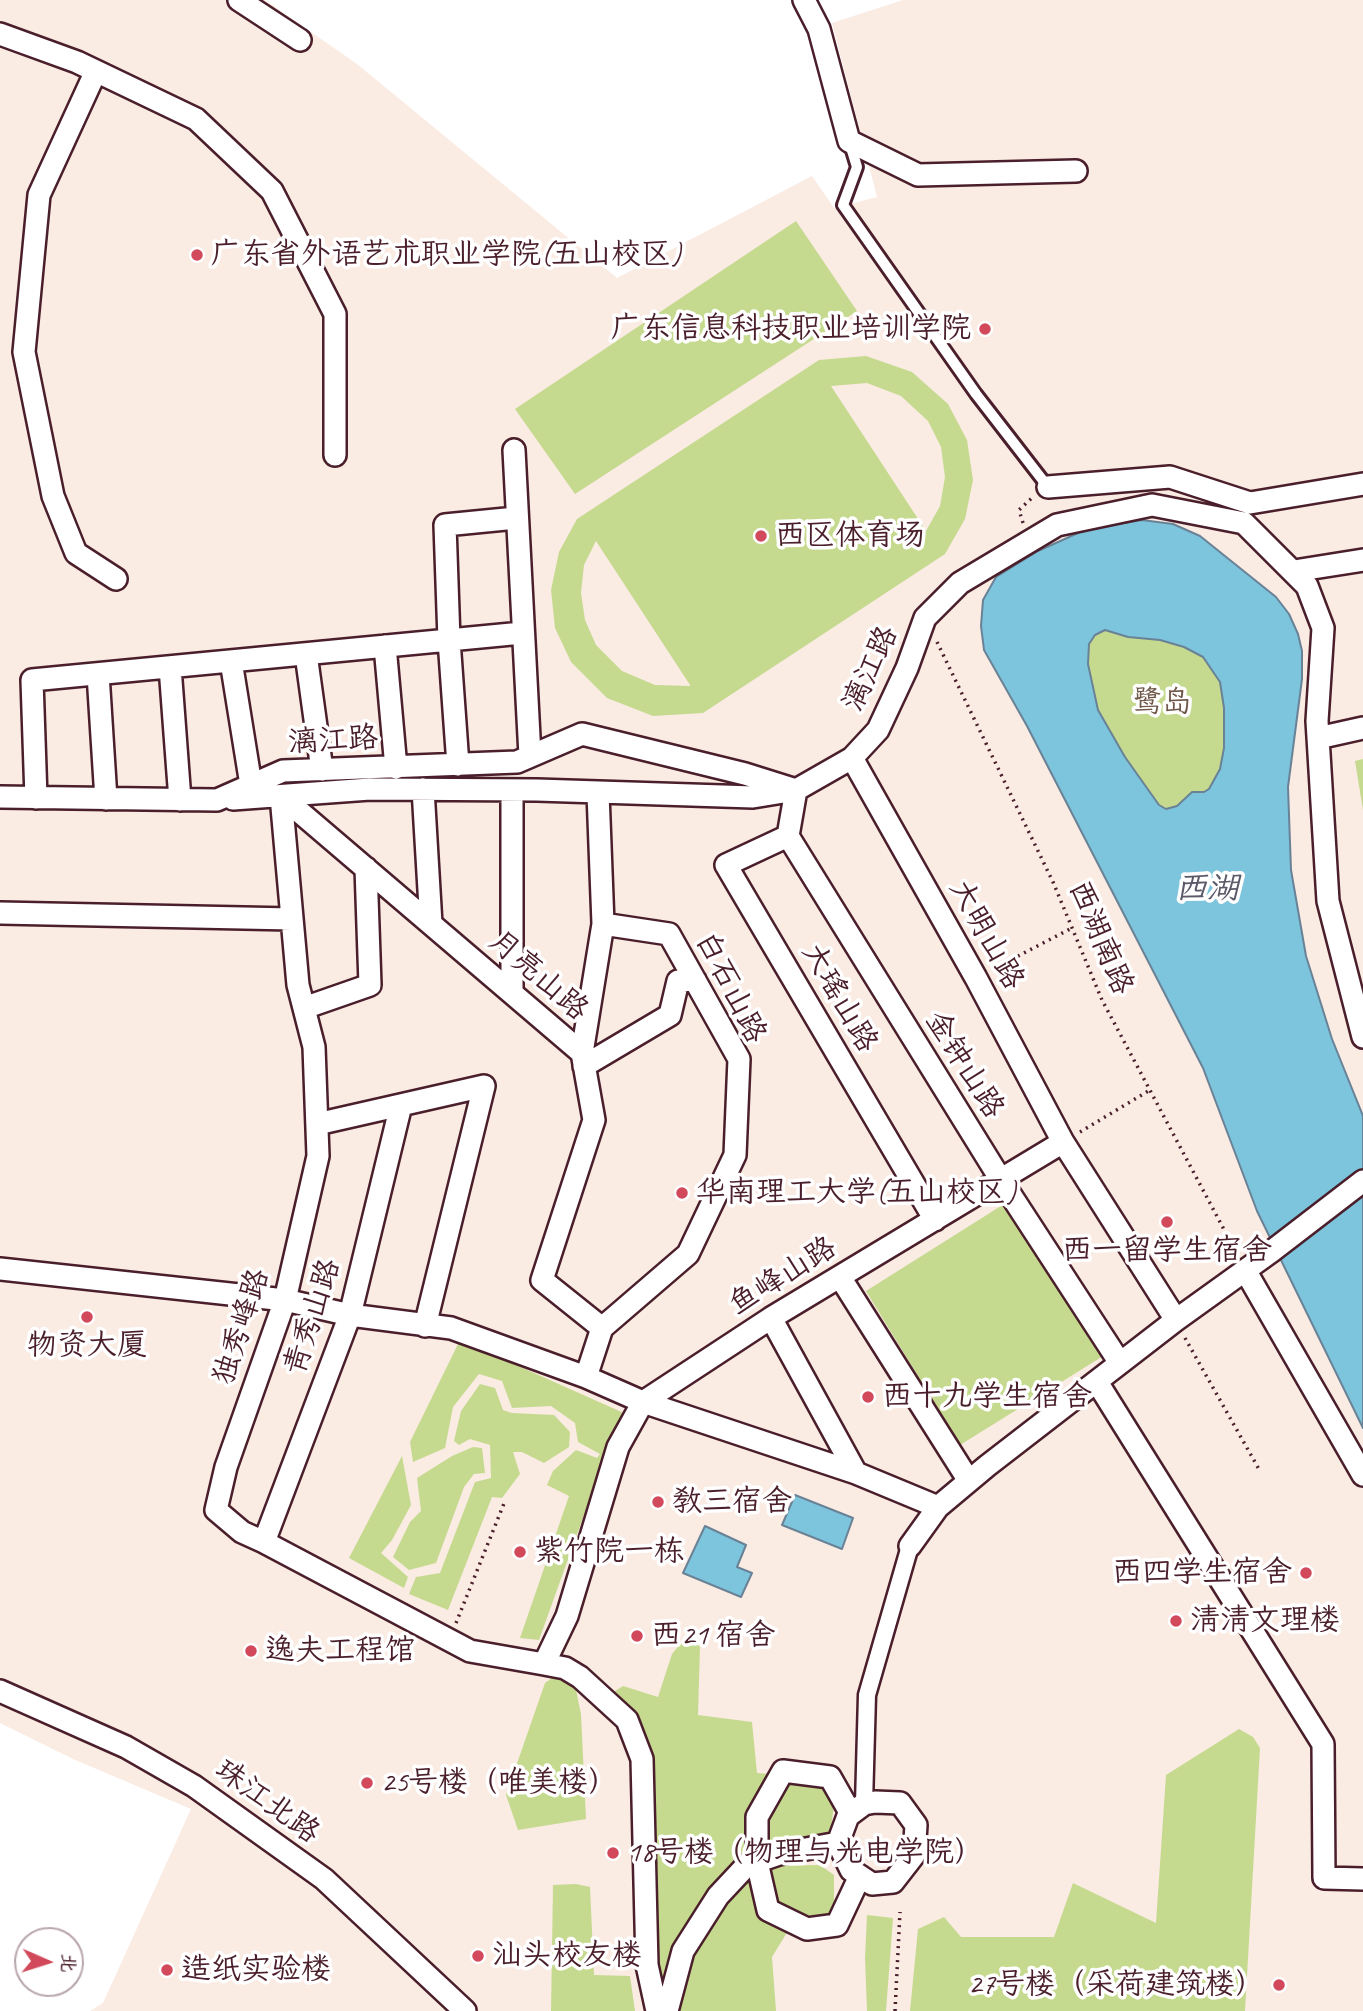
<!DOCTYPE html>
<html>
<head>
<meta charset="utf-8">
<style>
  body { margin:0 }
  #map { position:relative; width:1363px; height:2011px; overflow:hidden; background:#fff; font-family:Caveat,"LXGW WenKai TC",sans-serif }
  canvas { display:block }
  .north { position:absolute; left:14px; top:1927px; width:70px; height:70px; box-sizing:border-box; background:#fff; border:2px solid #b7a5aa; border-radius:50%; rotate:93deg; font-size:19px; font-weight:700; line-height:28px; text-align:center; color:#4a1f2b }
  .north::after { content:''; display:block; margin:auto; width:24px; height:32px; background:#d1495b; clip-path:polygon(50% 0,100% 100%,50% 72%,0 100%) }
</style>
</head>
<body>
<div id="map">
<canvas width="1363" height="2011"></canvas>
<div class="north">北</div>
</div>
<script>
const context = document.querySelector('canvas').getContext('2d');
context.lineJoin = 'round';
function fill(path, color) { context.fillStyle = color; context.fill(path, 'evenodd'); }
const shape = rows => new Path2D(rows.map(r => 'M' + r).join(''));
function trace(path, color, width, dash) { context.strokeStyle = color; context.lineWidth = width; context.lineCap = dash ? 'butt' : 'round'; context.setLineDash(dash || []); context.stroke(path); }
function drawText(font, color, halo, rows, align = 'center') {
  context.font = font + ' Caveat,"LXGW WenKai TC",sans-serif'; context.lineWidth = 7; context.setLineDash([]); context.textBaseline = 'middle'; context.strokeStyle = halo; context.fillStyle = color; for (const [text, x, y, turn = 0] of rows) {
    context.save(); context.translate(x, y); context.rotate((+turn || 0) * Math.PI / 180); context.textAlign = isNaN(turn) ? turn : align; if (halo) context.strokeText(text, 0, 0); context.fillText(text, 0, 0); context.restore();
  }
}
fill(shape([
  [0,0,265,0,357,64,617,278,812,176,834,208,877,197,832,23,903,0,1363,0,1363,2011,90,2011,103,2003,191,1809,73,1759,0,1723]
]), '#faebe3');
fill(shape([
  [796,221,857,311,575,494,515,409],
  [866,356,912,372,948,404,967,440,973,480,965,519,945,554,703,713,653,716,607,698,571,662,555,628,551,590,559,552,577,519,819,360],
  [867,383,901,396,928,421,941,447,945,477,940,506,926,531,831,386],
  [596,541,690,685,690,686,655,685,622,671,596,645,585,620,581,593,584,565],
  [1105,630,1128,637,1160,640,1185,647,1203,657,1220,682,1224,708,1224,748,1220,769,1209,789,1204,792,1197,791,1177,806,1166,809,1159,805,1125,757,1098,710,1088,664,1089,644,1095,635],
  [1363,759,1363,810,1355,761],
  [1012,1199,1108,1353,960,1445,866,1291],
  [460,1340,626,1414,608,1448,539,1640,520,1638,569,1496,547,1485,553,1471,576,1450,597,1458,600,1454,578,1442,575,1423,551,1406,512,1408,502,1381,479,1374,453,1407,445,1448,413,1462,410,1442],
  [480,1384,495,1388,503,1410,512,1413,554,1415,570,1432,569,1447,544,1463,522,1452,513,1452,520,1474,502,1498,492,1497,448,1610,409,1594,416,1577,440,1573,475,1482,491,1478,490,1445,470,1439,459,1445,454,1441,461,1411],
  [473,1447,482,1448,485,1473,474,1474,464,1487,436,1563,409,1570,393,1557,410,1522,421,1511,417,1478,452,1456],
  [402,1456,411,1505,392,1540,381,1553,408,1577,404,1588,349,1558],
  [688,1634,700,1647,698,1715,752,1722,757,1773,809,1777,833,1790,834,1806,830,1833,755,1849,660,2002,649,1922,646,1748,609,1695,623,1686,658,1697,672,1654],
  [559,1673,576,1690,581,1714,586,1819,518,1830,506,1795,545,1683],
  [1239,1729,1253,1737,1260,1748,1245,2011,910,2011,918,1929,944,1917,961,1937,1054,1937,1073,1883,1156,1923,1166,1775],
  [820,1865,834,1875,834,1910,828,1923,791,1926,772,1957,776,2011,675,2011,679,1980,706,1925,731,1891,761,1866],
  [576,1884,590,1887,594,1975,630,1976,635,2011,551,2011,553,1885],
  [867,1915,893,1918,886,2011,867,2011,865,1958]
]), '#c6da8f');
const water = shape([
  [1142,520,1173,524,1200,536,1276,597,1289,614,1298,634,1302,651,1302,679,1288,787,1291,870,1306,956,1332,1039,1363,1116,1363,1428,1257,1211,1203,1068,1027,726,984,650,981,626,983,600,996,577,1038,551,1087,529,1142,520],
  [1105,630,1128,637,1160,640,1184,647,1203,657,1220,682,1224,708,1224,748,1220,769,1209,789,1204,792,1192,792,1177,806,1166,809,1159,805,1125,757,1098,710,1088,664,1089,644,1095,635,1105,630],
  [795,1495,853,1518,842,1549,782,1525,795,1495],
  [705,1526,746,1545,737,1567,752,1573,741,1597,683,1573,705,1526]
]);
fill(water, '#7dc4dd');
trace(water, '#698296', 2);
const service = shape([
  [850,144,857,167,843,205,976,394,1048,487]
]);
const pedestrian = shape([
  [864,1804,867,1695,910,1546]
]);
const minor = shape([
  [239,0,300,40],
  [804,0,819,29,849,141,918,175,1076,171],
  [0,34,77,62,196,119,272,191,335,314,335,455],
  [96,71,39,195,24,352,53,496,76,553,116,579],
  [514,450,530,756],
  [1048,487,1170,477,1250,503,1363,484],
  [1294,571,1363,560],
  [385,646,396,768],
  [306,654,322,770],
  [231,661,251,785],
  [170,667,180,800],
  [98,674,106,799],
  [1318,738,1363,728],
  [852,758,976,978,1063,1142],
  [458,765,449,640,445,525,516,518],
  [423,789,431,924],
  [512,790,512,993],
  [281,796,298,985,314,1047,318,1156,285,1300,226,1467,216,1510,242,1532,264,1542,470,1651,544,1664],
  [281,796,582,1053,594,1120,542,1280,602,1328],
  [0,797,217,800,283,771,517,762,582,734,745,774,796,790,852,758,878,730,907,668,925,618,960,583,1057,525,1152,505,1244,523,1307,586,1323,628,1317,721,1328,901,1363,1037],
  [36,798,32,680,522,633],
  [233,799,370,789,537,790,753,797,796,790,788,836,1001,1180,1120,1363],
  [788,836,726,865,935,1220],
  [0,913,292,919],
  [304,1008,370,985,366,868],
  [582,1053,603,924,598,793],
  [584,1066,670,1015,678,981,695,980],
  [317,1124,484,1086,425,1326],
  [0,1269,285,1300,350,1315,451,1328,586,1377,643,1402,856,1473,938,1507],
  [1245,1270,1363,1475],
  [840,1277,969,1481],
  [771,1318,856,1473],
  [586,1377,602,1328,688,1254,735,1155,739,1059,669,934,603,924],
  [1097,1382,1323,1744,1324,1878,1363,1879],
  [264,1542,350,1315,401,1105],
  [910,1546,938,1507,987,1466,1176,1320,1272,1251,1363,1181],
  [0,1691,126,1747,194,1786,324,1879,465,2011],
  [875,1802,900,1803,916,1825,914,1855,893,1882,872,1884,851,1870,838,1843,848,1816,864,1804,875,1802],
  [851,1814,830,1777,783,1771,757,1817,757,1862,768,1910,807,1929,837,1925,860,1876],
  [657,2011,647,1965,642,1759,627,1720,580,1677,565,1668,544,1664,567,1616,618,1447,643,1402,771,1318,1063,1142,1176,1320],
  [667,2011,683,1951,718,1896,747,1865,779,1854,838,1843]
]);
trace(service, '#4a1f2b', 16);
trace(pedestrian, '#4a1f2b', 21);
trace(minor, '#4a1f2b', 26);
trace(shape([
  [1023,523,1019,510,1034,496],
  [937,642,1053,882,1102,1000,1237,1254],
  [993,969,1072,928],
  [1080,1132,1150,1090],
  [1185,1338,1260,1471],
  [456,1623,505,1501],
  [895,2011,900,1912]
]), '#4a1f2b', 3.5, [2, 5]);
trace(service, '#fff', 10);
trace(pedestrian, '#fff', 16);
trace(minor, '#fff', 21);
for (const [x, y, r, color] of [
  [197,255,7,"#d1495b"],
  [985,329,7,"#d1495b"],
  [761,536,7,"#d1495b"],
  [682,1193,7,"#d1495b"],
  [1167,1222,7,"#d1495b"],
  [87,1317,7,"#d1495b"],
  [868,1397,7,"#d1495b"],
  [658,1502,7,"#d1495b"],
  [520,1552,7,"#d1495b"],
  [1306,1573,7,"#d1495b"],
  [1176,1621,7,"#d1495b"],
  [637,1636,7,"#d1495b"],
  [251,1651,7,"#d1495b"],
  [367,1783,7,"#d1495b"],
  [613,1853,7,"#d1495b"],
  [478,1956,7,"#d1495b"],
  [167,1970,7,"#d1495b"],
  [1279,1985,7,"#d1495b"]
]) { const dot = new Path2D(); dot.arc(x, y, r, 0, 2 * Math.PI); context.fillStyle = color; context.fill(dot); trace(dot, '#fff', 2.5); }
drawText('30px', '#4a1f2b', '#fff', [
  ["广东省外语艺术职业学院(五山校区)",211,255],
  ["广东信息科技职业培训学院",971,329,"right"],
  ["西区体育场",775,536],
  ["华南理工大学(五山校区)",696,1193],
  ["西一留学生宿舍",1167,1251,"center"],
  ["物资大厦",87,1346,"center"],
  ["西十九学生宿舍",882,1397],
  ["教三宿舍",672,1502],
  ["紫竹院一栋",534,1552],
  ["西四学生宿舍",1292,1573,"right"],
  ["清清文理楼",1190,1621],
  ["西21 宿舍",651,1636],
  ["逸夫工程馆",265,1651],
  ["25号楼（唯美楼）",381,1783],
  ["18号楼（物理与光电学院）",627,1853],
  ["汕头校友楼",492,1956],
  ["造纸实验楼",181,1970],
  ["27号楼（采荷建筑楼）",1265,1985,"right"]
], 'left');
drawText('30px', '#4a1f2b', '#fff', [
  ["漓江路",871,669,-65],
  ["漓江路",333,741,-3],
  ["大明山路",986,935,61],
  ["西湖南路",1100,938,67],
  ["月亮山路",538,976,41],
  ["白石山路",730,988,63],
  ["大瑶山路",839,998,60],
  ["金钟山路",964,1065,58],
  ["鱼峰山路",783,1277,-32],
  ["青秀山路",313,1317,-72],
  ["独秀峰路",242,1327,-72],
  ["珠江北路",267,1802,36]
]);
drawText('30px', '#6f5749', '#fff', [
  ["鹭岛",1162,703]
]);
drawText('italic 32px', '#5c5969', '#fff', [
  ["西湖",1207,890]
]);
</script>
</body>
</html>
